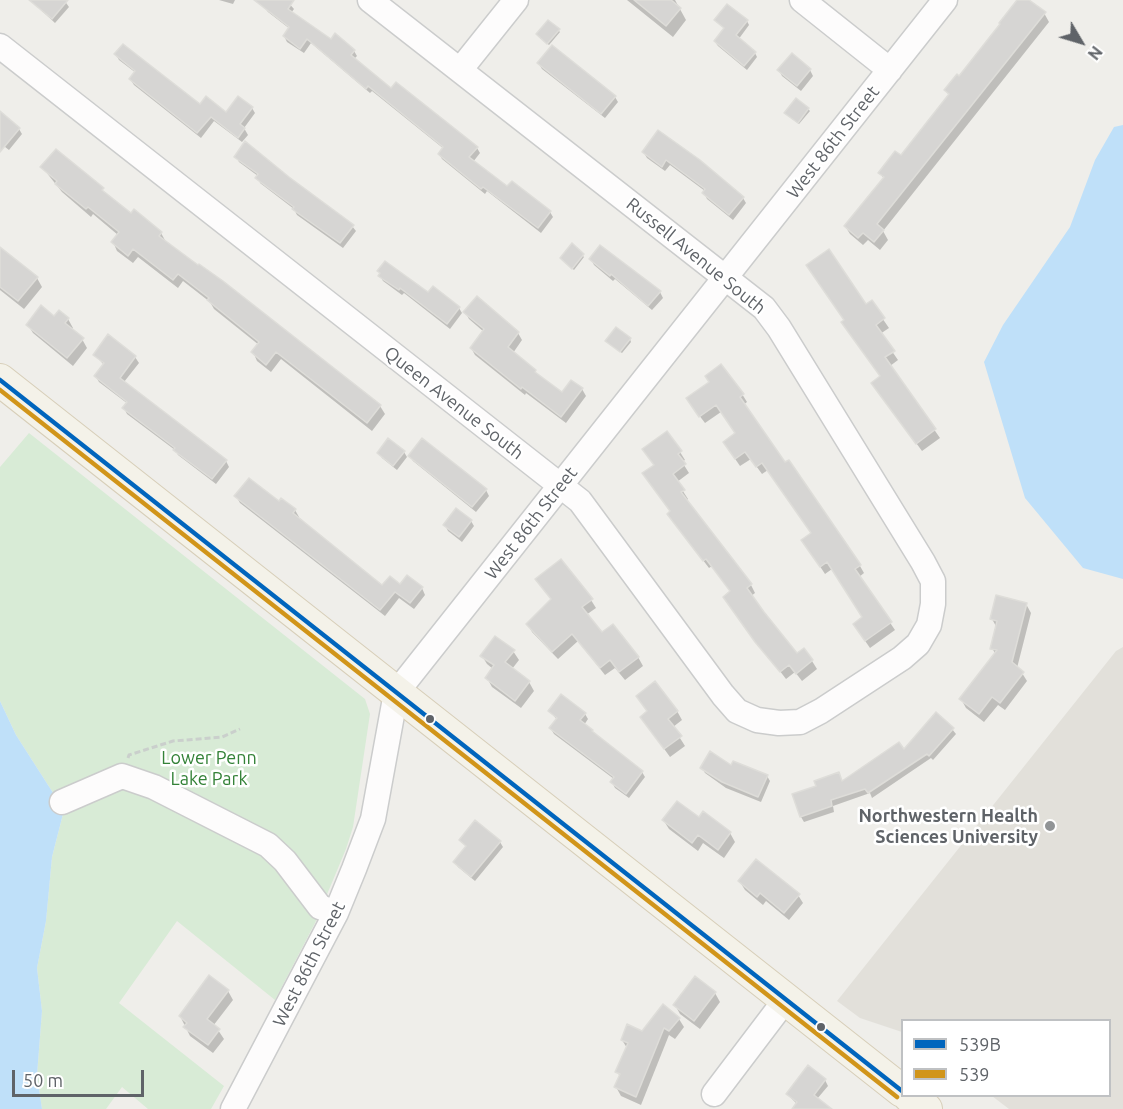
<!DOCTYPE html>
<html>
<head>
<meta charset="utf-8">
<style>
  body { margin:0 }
  #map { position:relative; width:1123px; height:1109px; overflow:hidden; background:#efeeea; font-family:Ubuntu,sans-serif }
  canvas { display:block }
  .legend { position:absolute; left:901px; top:1019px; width:210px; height:78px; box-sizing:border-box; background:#fff; border:2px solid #bfc1c3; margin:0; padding:8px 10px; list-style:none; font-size:18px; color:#5f6368 }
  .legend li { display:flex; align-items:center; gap:12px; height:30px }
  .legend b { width:30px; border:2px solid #bfc1c3 }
  .north { position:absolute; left:1051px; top:12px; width:60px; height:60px; -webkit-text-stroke:4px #fff; paint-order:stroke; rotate:128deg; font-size:16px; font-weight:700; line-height:24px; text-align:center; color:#5f6368 }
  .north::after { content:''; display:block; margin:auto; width:21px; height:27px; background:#5f6368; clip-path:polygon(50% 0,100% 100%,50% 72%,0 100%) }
  .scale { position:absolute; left:12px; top:1070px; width:132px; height:27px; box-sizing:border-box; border:3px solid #5f6368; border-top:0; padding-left:8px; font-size:18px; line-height:21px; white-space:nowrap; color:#5f6368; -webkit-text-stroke:4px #fff; paint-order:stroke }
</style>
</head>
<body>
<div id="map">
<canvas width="1123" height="1109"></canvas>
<ul class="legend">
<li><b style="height:8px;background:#0065bd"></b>539B</li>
<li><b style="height:8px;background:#d1951a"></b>539</li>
</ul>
<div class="north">N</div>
<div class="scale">50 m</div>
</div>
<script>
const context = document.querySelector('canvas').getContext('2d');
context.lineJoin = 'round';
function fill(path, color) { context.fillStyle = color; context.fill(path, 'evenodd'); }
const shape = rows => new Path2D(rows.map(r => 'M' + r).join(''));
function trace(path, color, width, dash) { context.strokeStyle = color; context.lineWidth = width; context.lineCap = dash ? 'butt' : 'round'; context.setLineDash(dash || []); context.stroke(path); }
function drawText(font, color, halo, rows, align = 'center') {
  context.font = font + ' Ubuntu,sans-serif'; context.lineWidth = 5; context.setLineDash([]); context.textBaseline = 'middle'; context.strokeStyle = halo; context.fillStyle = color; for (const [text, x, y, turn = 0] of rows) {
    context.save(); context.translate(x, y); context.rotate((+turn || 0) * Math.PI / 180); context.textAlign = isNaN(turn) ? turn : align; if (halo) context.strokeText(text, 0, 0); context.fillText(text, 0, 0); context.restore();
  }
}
fill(shape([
  [1123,647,1123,1109,1009,1109,992,1096,1110,1096,1110,1020,902,1020,902,1032,860,1018,837,1001,1116,651]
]), '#e2e0da');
fill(shape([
  [29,433,365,699,370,714,353,827,346,849,315,923,275,1000,177,921,119,1003,224,1086,211,1109,148,1109,122,1087,106,1109,42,1109,37,1075,42,1011,37,968,46,921,52,857,64,810,16,735,0,701,0,467]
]), '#d8ebd6');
fill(shape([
  [1123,125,1123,579,1083,568,1025,498,984,362,1003,325,1070,227,1095,160,1114,127],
  [0,701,16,735,64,810,52,857,46,921,37,968,42,1011,37,1075,42,1109,0,1109]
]), '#bfe0f9');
fill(shape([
  [30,0,64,0,69,7,55,23],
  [219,0,235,0,233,4],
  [269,0,286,0,294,9,291,13,331,41,354,51,357,56,354,59,391,90,477,148,480,153,473,162,507,189,550,212,553,217,541,233,487,191,485,194,442,159,439,154,444,149,372,91,370,93,311,43,304,53,287,42,284,36,290,29,268,12,264,7],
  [627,0,675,0,686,20,673,37],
  [1019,0,1027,0,1044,13,1049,22,883,231,888,240,880,250,868,240,863,245,850,234,845,226,884,179,880,173,902,157,949,96,946,90,959,78],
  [716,20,747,21,749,25,738,40,755,53,757,57,747,70,718,46,715,42,725,29],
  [558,30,560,32,549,45,539,37],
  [116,55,200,106,226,114,252,108,255,113,244,128,248,135,242,142,214,121,201,138,134,85,130,79,136,73,119,60],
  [539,64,615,97,618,102,605,118,542,69],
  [779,70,810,70,813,76,801,91,782,76],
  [808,109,810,111,799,124,787,115],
  [0,113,19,129,22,134,9,150,0,143],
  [659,132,743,198,746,203,733,220,707,199,704,193,705,191,670,165,665,171,647,158,644,153],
  [236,157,288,179,352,226,356,231,343,248,297,215,294,209,260,183,258,176,239,162],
  [42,167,102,189,106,196,131,215,161,233,166,242,380,406,385,414,372,431,281,359,271,372,257,361,253,352,259,345,214,309,210,302,183,281,178,288,138,257,133,263,117,251,113,242,118,235,93,214,91,217,62,192],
  [572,245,584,257,574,270,563,260],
  [0,249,37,278,42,287,24,309,0,290],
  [591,259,660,292,663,298,652,310,615,279,613,281,594,265],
  [380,276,459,308,462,313,450,329,404,293,402,295,383,281],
  [871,302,889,328,880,334,898,360,890,366,940,438,922,451,872,383,881,377,865,306],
  [59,312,68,319,73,328,72,330,82,339,87,348,73,366,33,333,28,325,54,318],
  [465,312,518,333,522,340,513,353,535,371,538,376,562,394,582,389,586,396,566,423,526,393,525,395,475,355,471,348,484,332,469,319],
  [108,337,135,357,139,363,124,382,226,461,229,467,216,484,178,455,175,450,127,414,124,408,128,404,99,382,96,377,104,365,95,355],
  [630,339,631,342,622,353,608,343],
  [742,394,747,402,743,405,860,566,864,573,859,577,895,630,870,648,859,632,864,618,832,569,825,574,808,548,813,534,768,470,762,474,751,459,740,466,729,450,737,434,721,412,705,423,692,406],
  [422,440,486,490,489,496,476,512,413,461,410,456],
  [404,452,407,457,397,470,382,458,379,453],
  [680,452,685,460,682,462,689,473,677,482,688,499,686,501,751,585,755,593,751,596,797,656,812,661,817,669,802,681,795,672,786,679,729,605,731,592,712,566,709,568,674,522,672,512,644,474],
  [236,496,279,503,295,510,299,517,297,519,383,587,422,588,425,595,414,609,399,598,385,616,240,503],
  [471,521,474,526,462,542,448,531,445,525],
  [591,600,596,608,586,615,602,635,638,657,643,666,625,680,615,668,605,675,578,641,558,659,532,632,528,624],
  [1026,604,1031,613,1017,668,1022,673,1027,681,1005,710,998,705,984,722,966,708,961,699,996,655,992,648,997,628,992,619],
  [513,651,519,660,512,669,529,682,534,691,521,708,492,687,487,678,493,669,487,664,482,656],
  [550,711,585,714,588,719,584,725,642,772,645,777,629,798,615,788,612,782,614,779,554,734,551,729,557,720],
  [677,711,682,720,673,727,685,746,670,757,642,718],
  [952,729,956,734,933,760,931,758,872,798,870,793,833,806,834,812,804,822,801,817,904,752],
  [732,767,767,776,770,781,761,802,726,788,705,773,702,768],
  [704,814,730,833,735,842,724,858,703,843,698,851,669,829,664,821,699,819],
  [461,840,500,842,503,847,475,881,458,867,455,862,467,848],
  [740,882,798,895,803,903,789,920,766,901,763,905,745,890],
  [228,991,233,1000,213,1026,218,1030,224,1039,213,1053,190,1036,180,1016],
  [715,993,720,1002,700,1029,680,1014,675,1005],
  [679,1019,684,1027,675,1039,669,1035,641,1105,621,1096,616,1087,620,1077,617,1071,627,1048,622,1040],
  [825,1080,828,1086,817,1099,826,1109,794,1109,797,1104,787,1094]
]), '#0003');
const building = shape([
  [29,0,68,0,52,19,29,0],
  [254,0,294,0,288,9,331,39,335,33,355,50,351,55,391,88,396,82,478,147,469,157,507,186,512,181,551,211,538,228,483,187,481,189,438,154,443,147,368,86,366,89,307,39,300,49,283,36,289,27,254,0],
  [634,0,671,0,681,8,666,26,634,0],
  [1017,0,1029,0,1046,12,877,224,884,230,874,242,863,233,858,238,844,226,884,177,878,173,895,151,901,155,949,94,944,90,957,74,959,76,1000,24,999,23,1017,0],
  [727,4,748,20,736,35,756,52,744,66,714,41,724,28,714,20,727,4],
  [548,20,560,29,547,44,536,34,548,20],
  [123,44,200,104,206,96,226,112,238,96,253,107,240,124,245,128,238,138,211,117,197,133,129,79,135,71,114,54,123,44],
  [552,45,616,96,601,114,537,63,552,45],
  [792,53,811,69,797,86,777,70,792,53],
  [796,98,809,108,798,123,784,113,796,98],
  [0,111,20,128,0,152,0,111],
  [658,130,700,160,744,197,729,215,702,193,705,189,666,160,662,167,642,152,658,130],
  [245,141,289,177,354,225,340,243,292,209,294,207,255,178,258,174,234,157,245,141],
  [56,149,104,188,102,190,131,213,134,209,162,232,159,236,198,265,199,264,223,281,381,405,367,423,276,352,266,365,251,352,259,342,207,300,209,298,178,274,173,280,133,249,128,256,111,242,119,232,88,207,86,209,55,184,57,181,40,167,56,149],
  [572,243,584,254,572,269,560,258,572,243],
  [600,245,661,291,648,306,611,274,610,276,589,259,600,245],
  [0,247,38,277,18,301,0,287,0,247],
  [829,249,866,304,872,300,885,318,876,325,895,351,885,357,936,429,916,444,871,383,880,376,841,322,844,320,806,265,829,249],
  [385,261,428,292,433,286,460,307,447,324,400,288,399,290,378,276,380,273,377,271,385,261],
  [477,296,519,332,508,347,536,370,535,372,562,392,571,380,583,388,561,417,522,387,521,389,470,348,484,329,463,312,477,296],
  [41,305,54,316,59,310,69,318,65,323,84,338,67,358,26,325,41,305],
  [616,327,631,338,620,352,605,341,616,327],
  [108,334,136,356,120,378,227,460,212,479,173,450,175,448,122,408,127,402,94,376,104,363,93,355,108,334],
  [721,364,744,394,740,397,785,462,789,460,861,565,855,569,892,622,865,641,853,624,862,617,827,562,820,567,801,540,811,533,762,463,756,467,745,452,735,459,723,442,735,433,716,405,699,417,686,398,709,382,705,376,721,364],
  [667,431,682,451,678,454,686,464,673,474,685,490,681,492,752,584,747,588,764,612,797,653,804,648,813,660,796,674,789,665,780,672,755,642,723,597,730,591,706,559,703,561,667,514,670,511,642,473,654,465,642,449,667,431],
  [388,438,405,451,393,466,377,453,388,438],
  [422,438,487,489,472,507,408,456,422,438],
  [249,478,279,501,281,498,296,509,293,513,382,585,390,576,400,584,407,575,423,587,410,603,395,592,380,610,234,496,249,478],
  [456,508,472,520,459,537,443,525,456,508],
  [561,559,593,599,582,607,602,632,613,624,639,657,619,672,610,660,600,668,572,634,552,652,526,624,551,599,535,579,561,559],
  [996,595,1027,603,1012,662,1024,672,1000,703,992,697,979,714,959,699,997,650,990,649,997,621,990,619,996,595],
  [495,636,515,650,505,662,530,681,515,701,485,678,494,665,480,656,495,636],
  [655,681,678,711,668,719,682,736,664,749,640,717,647,711,636,696,655,681],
  [561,694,586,713,580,720,593,730,592,731,643,771,626,794,610,782,614,777,549,728,557,718,548,711,561,694],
  [936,712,954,728,929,756,927,754,868,793,865,789,831,800,832,806,800,817,792,794,816,786,814,781,839,772,842,781,899,742,904,749,936,712],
  [710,751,731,765,733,761,768,775,758,797,722,782,700,768,710,751],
  [677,801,699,817,703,811,731,832,718,850,698,835,692,843,662,820,677,801],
  [475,820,501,841,471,877,453,862,466,846,459,840,475,820],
  [756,859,800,894,784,913,760,893,757,897,738,881,756,859],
  [209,975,229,990,207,1019,220,1029,208,1045,183,1027,187,1023,179,1016,209,975],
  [695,976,716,992,694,1021,673,1005,695,976],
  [663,1004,680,1018,669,1031,664,1028,636,1097,614,1087,620,1074,615,1072,628,1043,621,1040,627,1024,642,1031,663,1004],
  [808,1065,826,1079,814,1095,832,1109,792,1109,797,1102,786,1094,808,1065]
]);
fill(building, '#d6d5d3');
trace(building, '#deddd9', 1.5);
const minor = shape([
  [802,0,890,70],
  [0,46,580,501,723,695,737,711,757,720,779,723,800,722,821,711,902,658,918,644,929,625,933,604,933,581,923,562,779,328,764,308,370,0],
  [460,70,516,0],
  [62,802,122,776,154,787,268,845,285,861,320,907,336,913],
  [714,1094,786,999],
  [233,1109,336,913,354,869,373,819,396,693,945,0]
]);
const major = shape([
  [0,380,902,1091],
  [909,1096,926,1109]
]);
trace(minor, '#cbcccc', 27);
trace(major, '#d7ceb8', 34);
trace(shape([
  [128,758,129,755,173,741,222,737,240,729]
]), '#cacfcc', 3, [6, 3]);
trace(minor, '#fdfcfc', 24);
trace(major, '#f4f2e9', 32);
trace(shape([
  [0,380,902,1091]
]), '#0065bd', 4.5);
trace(shape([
  [0,390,897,1097]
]), '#d1951a', 4.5);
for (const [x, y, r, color] of [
  [430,719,5,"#5f6368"],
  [1050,826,6,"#919496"],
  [821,1027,5,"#5f6368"]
]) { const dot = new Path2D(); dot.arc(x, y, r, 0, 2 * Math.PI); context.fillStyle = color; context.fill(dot); trace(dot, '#fff', 2); }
drawText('18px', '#5f6368', '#fff', [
  ["West 86th Street",833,142,-52],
  ["Russell Avenue South",696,256,39],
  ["Queen Avenue South",454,403,38],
  ["West 86th Street",531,523,-52],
  ["West 86th Street",309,964,-63]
]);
drawText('18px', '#348238', '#fff', [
  ["Lower Penn",209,758],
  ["Lake Park",209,779]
]);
drawText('bold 18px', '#5f6368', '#fff', [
  ["Northwestern Health",1038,816],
  ["Sciences University",1038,837]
], 'right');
</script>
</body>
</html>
